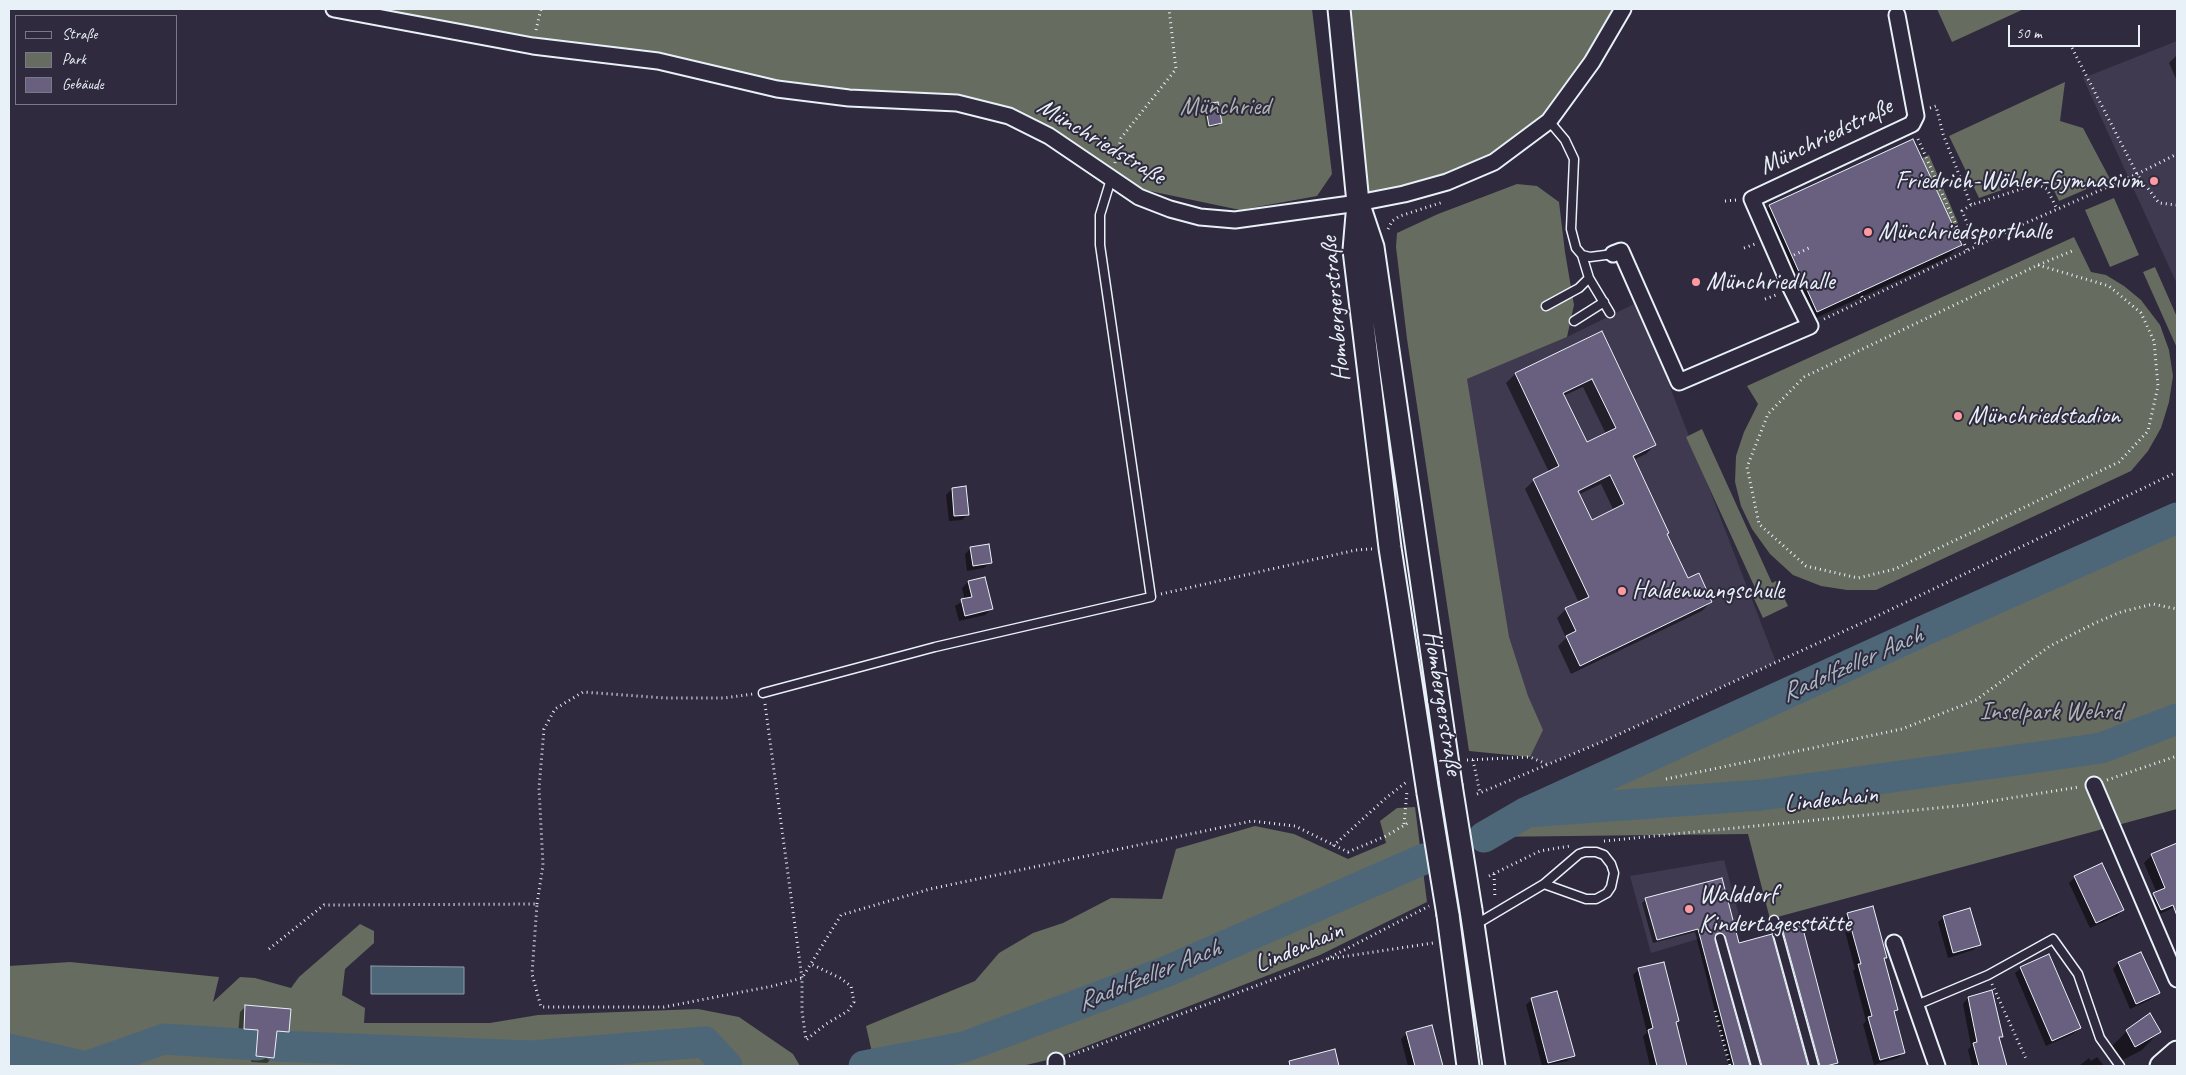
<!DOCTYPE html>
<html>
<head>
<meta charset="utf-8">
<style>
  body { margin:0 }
  #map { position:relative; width:2186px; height:1075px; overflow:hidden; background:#2f2a3d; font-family:Caveat,sans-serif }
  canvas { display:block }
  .frame { position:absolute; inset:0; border:10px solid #e8f1f8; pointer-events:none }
  .legend { position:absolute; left:15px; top:15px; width:162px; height:90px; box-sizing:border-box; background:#2f2a3d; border:1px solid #797a88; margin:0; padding:6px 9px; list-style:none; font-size:15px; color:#e8f1f8 }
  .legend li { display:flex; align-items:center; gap:10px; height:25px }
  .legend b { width:25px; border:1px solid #797a88 }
  .scale { position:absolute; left:2008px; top:25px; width:132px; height:22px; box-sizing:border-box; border:2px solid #e8f1f8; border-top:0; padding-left:6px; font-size:15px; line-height:18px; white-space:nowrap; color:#e8f1f8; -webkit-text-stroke:4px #2f2a3d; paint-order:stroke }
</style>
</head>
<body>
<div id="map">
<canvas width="2186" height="1075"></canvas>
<div class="frame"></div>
<ul class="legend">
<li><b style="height:6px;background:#2f2a3d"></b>Straße</li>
<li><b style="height:14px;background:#666c5f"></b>Park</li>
<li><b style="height:14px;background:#68607e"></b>Gebäude</li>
</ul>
<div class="scale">50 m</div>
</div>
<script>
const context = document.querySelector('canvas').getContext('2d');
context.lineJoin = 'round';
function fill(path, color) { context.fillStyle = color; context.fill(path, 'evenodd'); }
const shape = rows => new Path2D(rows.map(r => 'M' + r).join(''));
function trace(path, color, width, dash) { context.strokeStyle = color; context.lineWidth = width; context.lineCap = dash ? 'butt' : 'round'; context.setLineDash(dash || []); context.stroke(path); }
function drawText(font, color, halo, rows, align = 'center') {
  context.font = font + ' Caveat,sans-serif'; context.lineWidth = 4; context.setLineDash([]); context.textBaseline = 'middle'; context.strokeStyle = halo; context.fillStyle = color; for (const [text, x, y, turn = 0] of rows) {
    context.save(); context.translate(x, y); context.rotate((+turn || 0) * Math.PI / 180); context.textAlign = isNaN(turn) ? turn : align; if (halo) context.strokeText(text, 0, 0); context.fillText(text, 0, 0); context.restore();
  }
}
fill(shape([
  [2177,41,2177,284,2083,78],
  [1634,304,1665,374,1776,662,1604,741,1547,764,1530,757,1500,667,1467,379,1567,337],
  [1724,860,1742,926,1651,953,1630,876]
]), '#403a50');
fill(shape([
  [358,9,1312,9,1332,174,1317,196,1240,210,1145,190,1009,113,848,95],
  [1339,9,1623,9,1549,121,1494,162,1358,203],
  [1937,9,2024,9,1952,42],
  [2065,82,2060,121,2083,128,2110,179,2059,201,2051,184,2046,180,2036,178,1979,198,1949,136],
  [1929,155,1958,223,1952,225,1922,158],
  [1517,184,1537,186,1559,202,1565,252,1574,305,1567,337,1467,379,1509,637,1528,696,1543,730,1530,757,1469,751,1407,339,1396,247,1397,233,1438,214],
  [2114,198,2139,255,2110,267,2085,210],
  [2074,237,2091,272,2106,275,2124,286,2141,300,2160,325,2169,350,2173,376,2169,402,2161,428,2148,451,2131,471,1876,590,1847,590,1821,586,1793,575,1770,554,1752,529,1741,506,1735,482,1736,456,1744,432,1758,404,1747,386],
  [2155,267,2177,317,2177,348,2143,272],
  [1702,429,1772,583,1776,581,1788,606,1763,618,1751,592,1756,590,1686,437],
  [2177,518,2177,809,1770,919,1748,834,1484,837,1527,812,1930,628],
  [1415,807,1427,902,1320,955,1056,1058,1022,1066,875,1066,866,1026,975,981,999,953,1033,933,1063,923,1111,898,1162,899,1176,849,1255,826,1294,834,1348,859,1386,843,1380,821,1397,808],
  [360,924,374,931,374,943,345,969,342,995,365,1008,364,1023,490,1023,538,1015,698,1009,739,1017,793,1054,800,1066,9,1066,9,966,70,962,219,977,213,1002,240,977,255,978,291,988,299,977]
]), '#666c5f');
const water = shape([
  [371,966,464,967,464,994,371,994,371,966]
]);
fill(water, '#4e6778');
trace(water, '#8c9eab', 1);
fill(shape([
  [2176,56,2177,56,2177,81,2169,63],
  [1206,105,1221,123,1218,126,1207,128,1203,108],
  [1770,206,1960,245,1948,257,1805,323,1758,218],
  [1601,332,1655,445,1646,454,1633,460,1687,580,1711,602,1702,611,1571,674,1558,646,1566,638,1557,618,1566,609,1579,603,1525,489,1534,480,1549,472,1506,383,1515,374],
  [1583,387,1606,434,1586,444,1563,396],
  [1601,484,1614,511,1592,522,1578,495],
  [952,489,968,514,962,520,949,521,946,495],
  [971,548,990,562,984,568,967,571,965,554],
  [984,578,991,609,985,615,959,621,955,606,965,600,962,588,968,582],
  [2176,845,2177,906,2153,917,2146,902,2157,893,2144,863,2152,855],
  [2075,877,2123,910,2117,916,2090,928,2069,883],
  [1721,879,1738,944,1773,943,1784,932,1837,1063,1833,1066,1757,1066,1718,936,1715,936,1713,939,1749,1066,1729,1066,1695,932,1653,943,1642,903,1646,899],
  [1848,914,1886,957,1883,960,1897,1009,1893,1013,1904,1052,1898,1058,1874,1065,1863,1024,1866,1021,1853,971,1855,969,1842,920],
  [1944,917,1979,945,1973,950,1948,958,1938,922],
  [2141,953,2158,993,2152,999,2130,1009,2113,969,2118,963],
  [2021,968,2079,1028,2073,1034,2046,1046,2015,973],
  [1639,969,1677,1021,1675,1023,1686,1066,1650,1066,1643,1036,1647,1033,1633,975],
  [1968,998,2002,1037,1999,1040,2006,1066,1972,1066,1968,1050,1971,1046,1963,1004],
  [1532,999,1573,1055,1567,1061,1542,1066,1526,1005],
  [246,1006,288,1032,282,1038,275,1037,273,1057,267,1063,251,1062,253,1036,238,1035,240,1012],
  [1431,1026,1442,1066,1408,1066,1401,1039,1407,1033],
  [2127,1031,2159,1032,2142,1050,2117,1063,2109,1049],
  [2097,1057,2104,1066,2079,1066,2089,1058,2091,1061]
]), '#0007');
trace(shape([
  [1527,812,1930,628,2177,518],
  [1484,837,1527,812,1762,795,2053,755,2101,748,2177,719],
  [276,1046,530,1056,705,1042,727,1066],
  [9,1049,83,1066],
  [88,1066,164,1039,257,1045],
  [864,1066,964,1047,1165,972,1424,859]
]), '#4e6778', 31);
const building = shape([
  [1218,102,1222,123,1209,126,1205,104,1218,102],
  [1913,139,1962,245,1817,312,1769,205,1913,139],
  [1602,331,1656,445,1633,456,1669,533,1667,534,1688,578,1699,573,1712,602,1580,666,1566,636,1576,631,1565,608,1589,597,1533,479,1559,466,1515,373,1602,331],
  [1592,379,1616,428,1587,442,1563,393,1592,379],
  [1610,475,1624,504,1592,520,1578,491,1610,475],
  [966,486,969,515,954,516,952,488,966,486],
  [989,544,992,563,973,566,970,547,989,544],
  [985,577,993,609,965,616,961,599,972,597,968,581,985,577],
  [2177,843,2177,916,2173,905,2161,910,2153,893,2165,888,2151,854,2177,843],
  [2102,863,2124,910,2096,923,2074,876,2102,863],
  [1722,878,1739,943,1772,934,1808,1066,1762,1066,1725,936,1719,933,1716,934,1715,940,1750,1066,1734,1066,1698,929,1657,940,1645,898,1722,878],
  [1873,906,1887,958,1884,958,1898,1010,1894,1011,1905,1053,1880,1060,1868,1017,1872,1016,1858,964,1861,964,1847,913,1873,906],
  [1970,908,1981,945,1953,953,1943,916,1970,908],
  [1802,925,1838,1063,1826,1066,1820,1066,1783,931,1802,925],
  [2141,952,2160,993,2136,1004,2118,962,2141,952],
  [2049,954,2081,1028,2052,1041,2020,967,2049,954],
  [1664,962,1679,1021,1676,1022,1687,1066,1657,1066,1648,1030,1653,1028,1638,968,1664,962],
  [1992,990,2003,1037,1999,1037,2007,1066,1979,1066,1973,1043,1977,1042,1968,997,1992,990],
  [1557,991,1575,1056,1548,1063,1531,998,1557,991],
  [245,1005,291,1009,289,1032,277,1031,274,1058,256,1056,258,1030,244,1029,245,1005],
  [2150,1013,2161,1032,2135,1047,2126,1030,2150,1013],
  [1432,1025,1443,1066,1415,1066,1406,1032,1432,1025],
  [1335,1049,1339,1066,1290,1066,1289,1061,1335,1049]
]);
fill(building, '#68607e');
trace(building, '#e8f1f8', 1);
const service = shape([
  [1549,121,1565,140,1574,159,1571,229,1576,248,1582,255,1590,257,1613,254],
  [1582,255,1589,278,1610,313],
  [1546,306,1579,288,1589,278],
  [1574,321,1604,302],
  [763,693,935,647,1151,597,1100,245,1100,215,1111,179],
  [1774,920,1814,1066],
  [1475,925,1544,884,1579,854,1585,852,1596,852,1604,855,1611,864,1614,873,1611,887,1607,893,1596,899,1586,899,1544,884],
  [1720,938,1756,1066],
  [1914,1006,1988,975,2053,939,2078,974,2100,1038,2120,1066]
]);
const minor = shape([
  [334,9,533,46,658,61,777,89,849,98,957,103,1009,116,1049,136,1139,197,1170,209,1200,217,1235,220,1358,203,1404,194,1447,182,1494,162,1549,121,1592,62,1623,9],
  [1613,254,1621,251,1679,382,1810,326,1791,288,1752,199,1912,124,1916,116,1897,15],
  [2094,785,2177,979],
  [1894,943,1937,1066],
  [1056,1061,1056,1066]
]);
const secondary = shape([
  [1339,9,1358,203,1354,250,1390,548,1428,793],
  [1361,211,1373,247,1451,785],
  [1471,910,1494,1066],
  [1448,915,1468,1066],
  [2161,1066,2177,1052]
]);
trace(service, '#e8f1f8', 11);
trace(minor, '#e8f1f8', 19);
trace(secondary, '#e8f1f8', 25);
trace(shape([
  [536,30,541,9],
  [2072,48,2137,174,2159,203,2177,205],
  [1930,108,1936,106,1943,134,1971,205,2034,185,2041,186,2047,189,2057,209],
  [1918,139,1967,250],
  [1115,163,1121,138,1176,69,1169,9],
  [1725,201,1737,200],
  [1971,205,1962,211,1977,246],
  [1388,229,1392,221,1400,216,1443,202],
  [1744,248,1755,244],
  [1794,255,1809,248],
  [2038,265,2109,286,2141,313,2154,341,2158,386,2148,431,2119,462,1895,569,1858,578,1806,566,1759,524,1747,467,1768,414,1804,377,2038,265,2072,251],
  [1859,292,1864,300],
  [1765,299,1776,295],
  [1824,319,2019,226,2137,174,2177,154],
  [1161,594,1356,550,1372,549],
  [765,704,802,978,802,1011,806,1040,826,1024,848,1011,854,1002,851,986,840,978,811,964],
  [1467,760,1530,757,1546,764],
  [1473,760,1480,793],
  [1666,779,1902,729,1976,700,2050,646,2095,623,2121,612,2153,604,2177,609],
  [2107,780,2177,756],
  [1477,794,1604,741,1875,617,2177,472],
  [1404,824,1407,791],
  [1604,841,1967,805,2079,787],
  [1333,846,1387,797,1408,781],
  [1494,874,1495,899],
  [1489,876,1540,851,1570,846],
  [537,904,543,865,539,788,544,729,555,709,583,692,665,698,724,698,753,694],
  [269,949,324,905,537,904,532,974,541,1007,664,1007,773,986,802,978,841,915,930,889,1252,821,1295,826,1348,852,1386,836,1408,823],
  [1328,959,1433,943],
  [1992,984,2027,1061],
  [1715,1011,1730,1066],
  [1069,1056,1325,960,1429,906]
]), '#e8f1f8', 3, [1, 4]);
trace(service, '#2f2a3d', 8);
trace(minor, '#2f2a3d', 15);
trace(secondary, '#2f2a3d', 21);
const secondaryBridge = shape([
  [1451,785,1471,910],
  [1428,793,1448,915]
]);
trace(secondaryBridge, '#e8f1f8', 25, []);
trace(secondaryBridge, '#2f2a3d', 21);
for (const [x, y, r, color] of [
  [2154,181,5,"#ff9aa2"],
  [1868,232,5,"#ff9aa2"],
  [1696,282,5,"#ff9aa2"],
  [1958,416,5,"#ff9aa2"],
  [1622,591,5,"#ff9aa2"],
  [1689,909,5,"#ff9aa2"]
]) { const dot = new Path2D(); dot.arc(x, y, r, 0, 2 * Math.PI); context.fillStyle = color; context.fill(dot); trace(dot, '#2f2a3d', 2); }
drawText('25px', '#aeb5b3', '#2f2a3d', [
  ["Münchried",1225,107],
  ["Inselpark Wehrd",2051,712]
]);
drawText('25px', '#e8f1f8', '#2f2a3d', [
  ["Münchriedstraße",1826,137,-26],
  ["Münchriedstraße",1101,142,31],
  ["Hombergerstraße",1336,309,-95],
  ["Hombergerstraße",1442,703,81],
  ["Lindenhain",1831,800,-6],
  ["Lindenhain",1299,948,-23]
]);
drawText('25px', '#e8f1f8', '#2f2a3d', [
  ["Friedrich-Wöhler-Gymnasium",2144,181,"right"],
  ["Münchriedsporthalle",1878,232],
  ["Münchriedhalle",1706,282],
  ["Münchriedstadion",1968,416],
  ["Haldenwangschule",1632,591],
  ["Walddorf",1699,895],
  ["Kindertagesstätte",1699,924]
], 'left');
drawText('italic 26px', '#aabac5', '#2f2a3d', [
  ["Radolfzeller Aach",1852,665,-24],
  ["Radolfzeller Aach",1149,976,-22]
]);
</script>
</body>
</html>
